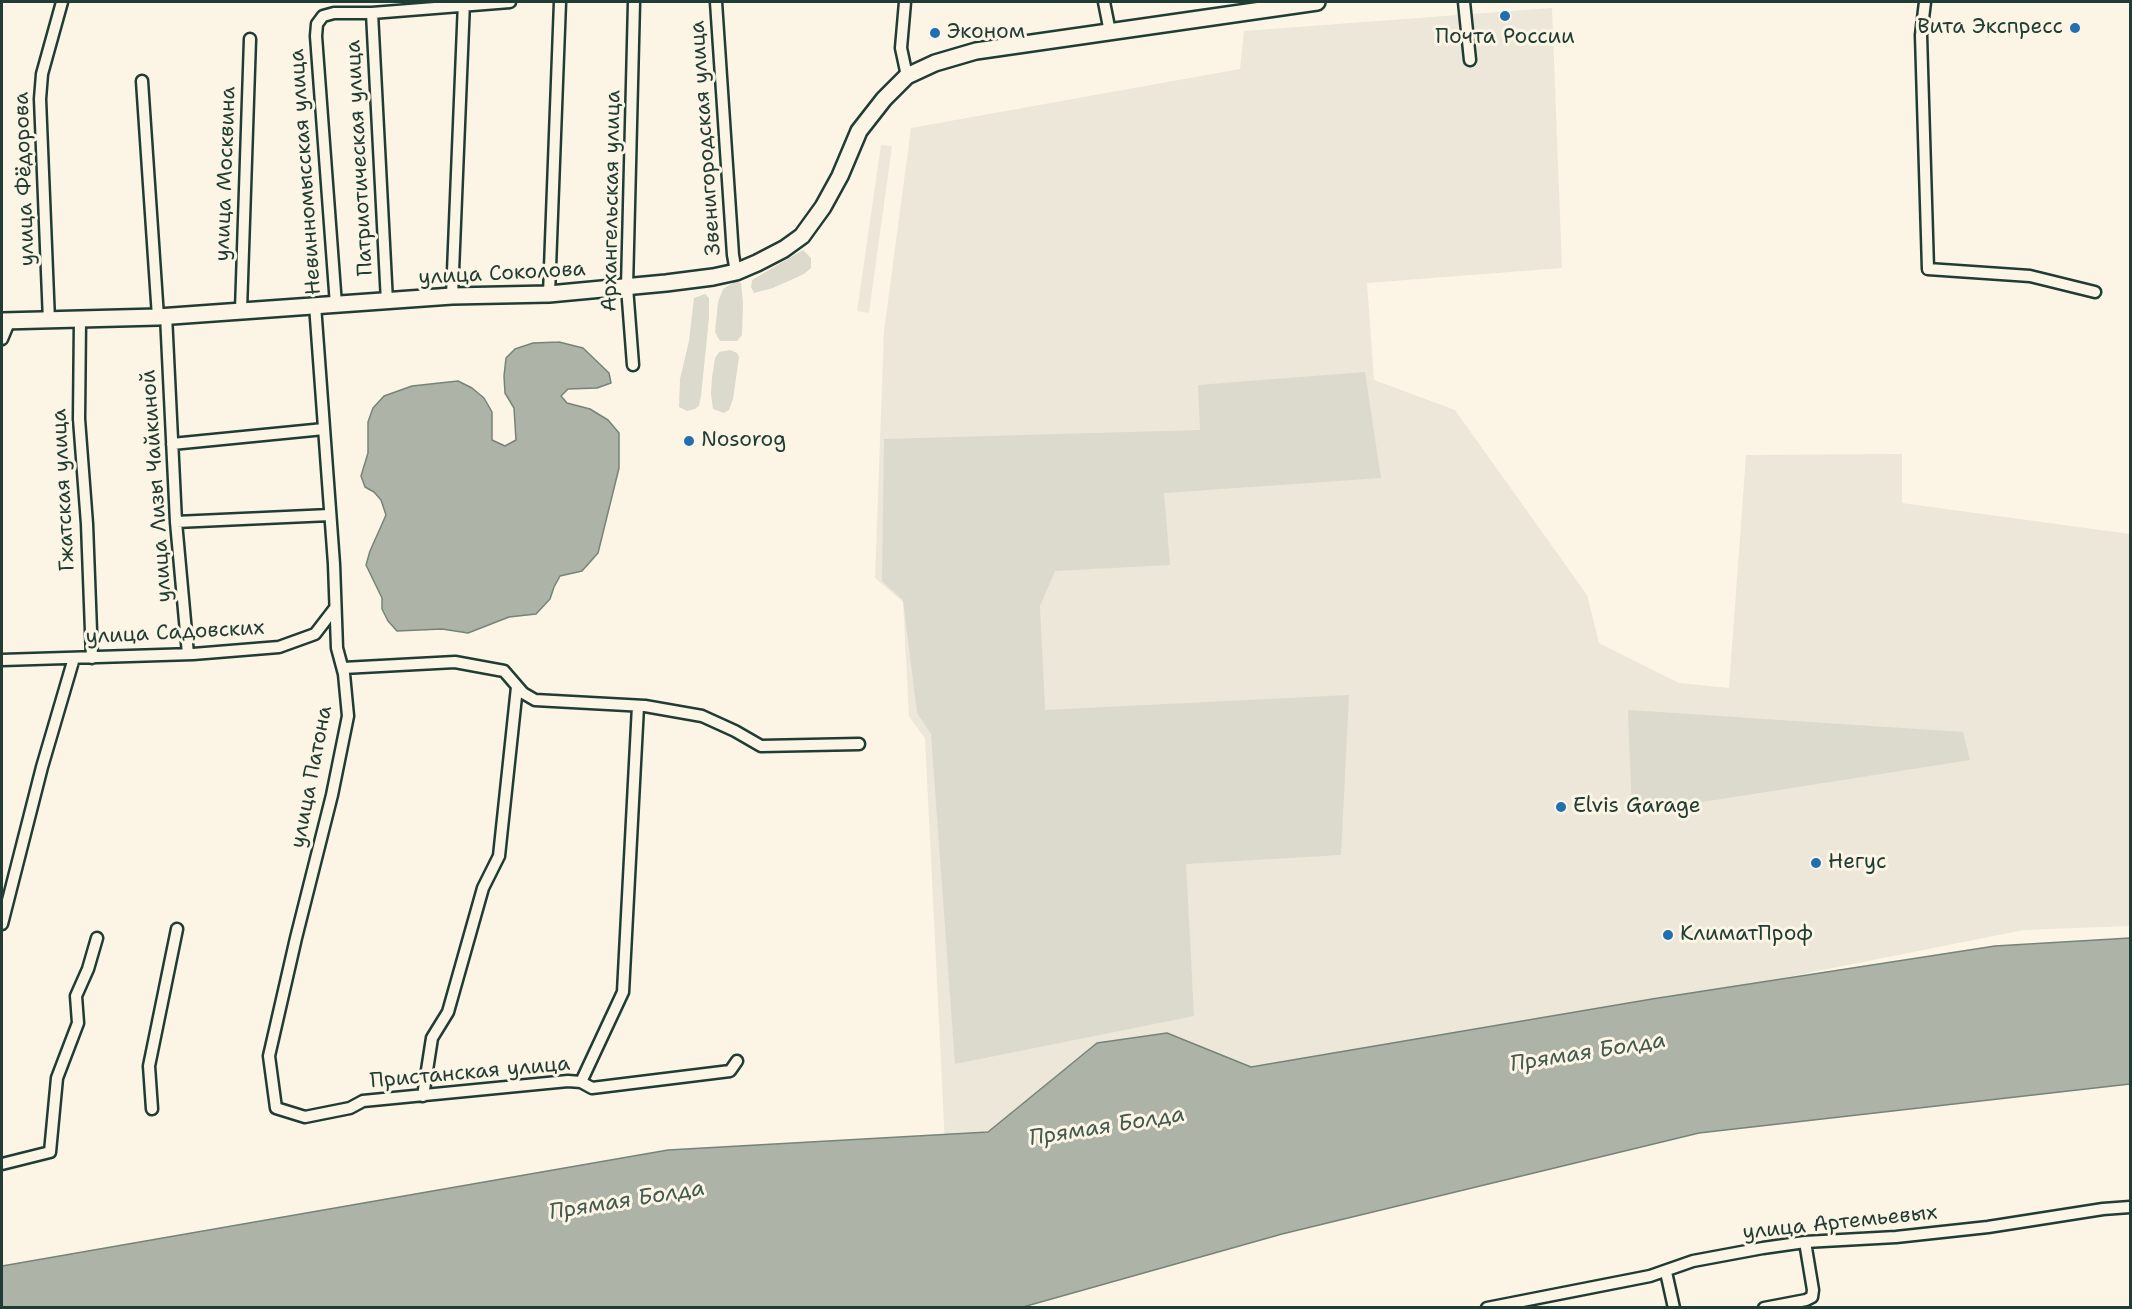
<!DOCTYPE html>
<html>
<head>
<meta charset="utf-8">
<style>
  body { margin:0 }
  #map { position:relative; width:2132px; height:1309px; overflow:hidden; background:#fcf5e5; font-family:"Shantell Sans",sans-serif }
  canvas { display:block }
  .frame { position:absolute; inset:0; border:3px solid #1f3d34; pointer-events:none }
</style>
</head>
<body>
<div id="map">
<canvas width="2132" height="1309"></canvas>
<div class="frame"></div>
</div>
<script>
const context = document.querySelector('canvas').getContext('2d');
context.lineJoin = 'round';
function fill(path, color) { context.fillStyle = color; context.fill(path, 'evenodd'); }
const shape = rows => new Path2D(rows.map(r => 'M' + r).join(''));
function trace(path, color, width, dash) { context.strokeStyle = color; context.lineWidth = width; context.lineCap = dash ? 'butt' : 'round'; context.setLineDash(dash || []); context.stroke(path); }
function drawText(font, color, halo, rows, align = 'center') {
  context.font = font + ' "Shantell Sans",sans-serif'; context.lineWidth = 6; context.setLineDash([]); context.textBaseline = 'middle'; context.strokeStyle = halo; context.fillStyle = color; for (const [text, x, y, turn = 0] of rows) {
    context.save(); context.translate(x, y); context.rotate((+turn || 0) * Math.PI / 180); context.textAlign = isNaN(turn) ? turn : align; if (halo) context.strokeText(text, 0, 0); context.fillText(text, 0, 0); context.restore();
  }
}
fill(shape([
  [1552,8,1562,268,1367,283,1374,380,1455,410,1587,595,1599,643,1679,683,1729,688,1746,455,1902,454,1902,503,2130,534,2130,926,2024,930,945,1144,925,738,909,717,903,602,875,578,884,331,911,128,1240,69,1244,31],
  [881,145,892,146,869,313,857,311]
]), '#ece7d8');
fill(shape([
  [803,250,811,258,811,268,804,274,773,288,754,293,751,287,752,280],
  [736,281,741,283,743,303,742,335,737,341,720,341,715,332,718,302,723,289],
  [705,294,709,298,709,318,701,396,699,406,695,409,687,411,679,407,680,379,689,341,694,298],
  [730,350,737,353,739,357,733,399,729,410,724,413,713,409,711,394,712,378,715,358,719,352],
  [1365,372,1381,478,1164,493,1170,565,1055,571,1040,606,1045,710,1349,695,1341,855,1186,864,1194,1016,955,1064,931,734,917,713,903,600,882,581,884,439,1200,430,1198,385],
  [1628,710,1963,732,1970,760,1632,813]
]), '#dcdacc');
const water = shape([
  [559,342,583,348,609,373,611,383,597,388,568,389,561,396,567,403,590,409,608,420,619,433,619,468,598,553,582,571,560,576,554,587,550,599,536,614,509,617,468,633,442,629,397,631,388,621,382,609,382,598,366,565,370,551,386,515,381,500,374,492,365,487,361,476,368,453,368,422,373,408,384,396,412,386,458,381,472,388,484,398,492,412,492,440,505,446,516,440,514,408,505,393,504,376,506,358,515,349,533,343,559,342],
  [2130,938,2130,1084,1699,1133,1282,1234,1023,1307,2,1307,2,1266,668,1150,988,1132,1097,1043,1167,1033,1251,1067,1652,999,1995,946,2130,938]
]);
fill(water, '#aeb3a7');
trace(water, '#758479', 1.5);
const street = shape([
  [716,2,733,255,736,272],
  [905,2,901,48,907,76],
  [1104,2,1110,32],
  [1464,2,1470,60],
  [1925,2,1921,35,1928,269,2030,276,2095,292],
  [372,13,387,302],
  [142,81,158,317],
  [549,294,560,2],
  [452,296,464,2],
  [315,305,334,564,337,648,344,674,348,716,332,795,296,938,269,1056,276,1108,305,1117,350,1108,363,1101,568,1081,581,1082,592,1088,730,1071,737,1061],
  [336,305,316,36,317,24,323,16,334,13,372,13,510,2],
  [241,310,250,39],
  [166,315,176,522,188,654],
  [80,320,79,419,87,524,92,658],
  [49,321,40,99,42,74,62,2],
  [2,339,9,322],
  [633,365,627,287,634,2],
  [172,444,324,429],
  [176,522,330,515],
  [2,660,193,654,279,647,315,634,335,608],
  [343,668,455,662,504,671,523,693,535,700,645,706,702,716,735,731,761,746,859,744],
  [2,924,42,767,74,658],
  [581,1082,623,992,638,706],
  [423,1096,432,1038,448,1012,483,888,499,856,517,687],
  [152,1109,149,1066,177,929],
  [2,1164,50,1152,57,1078,78,1023,76,996,88,969,97,938],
  [1666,1272,1674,1308],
  [1487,1308,1650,1276,1693,1261,1763,1248,1805,1242,1896,1237,1988,1227,2103,1209,2130,1207],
  [1764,1308,1806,1300,1812,1297,1813,1290,1805,1242]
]);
const secondary = shape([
  [2,321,158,317,452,296,549,294,666,283,713,277,736,272,757,263,784,249,802,236,823,207,840,176,859,131,884,99,907,76,935,63,976,51,1317,2]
]);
trace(street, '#1f3d34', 15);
trace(secondary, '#1f3d34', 20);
trace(street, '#fcf5e5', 10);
trace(secondary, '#fcf5e5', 15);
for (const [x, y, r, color] of [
  [1505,16,6,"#1f6fb2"],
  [2075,28,6,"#1f6fb2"],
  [935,33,6,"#1f6fb2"],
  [689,441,6,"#1f6fb2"],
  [1561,807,6,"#1f6fb2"],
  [1816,863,6,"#1f6fb2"],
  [1668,935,6,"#1f6fb2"]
]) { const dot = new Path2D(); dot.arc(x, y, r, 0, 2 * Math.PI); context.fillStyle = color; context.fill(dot); trace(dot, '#fcf5e5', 2); }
drawText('21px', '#1f3d34', '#fcf5e5', [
  ["Вита Экспресс",2063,28,"right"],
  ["Эконом",947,33],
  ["Почта России",1505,38,"center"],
  ["Nosorog",701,441],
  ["Elvis Garage",1573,807],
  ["Негус",1828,863],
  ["КлиматПроф",1680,935]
], 'left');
drawText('21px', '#1f3d34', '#fcf5e5', [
  ["Звенигородская улица",706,138,-94],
  ["Патриотическая улица",360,158,-93],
  ["Невинномысская улица",306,172,-94],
  ["улица Москвина",226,174,-88],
  ["улица Фёдорова",25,179,-92],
  ["Архангельская улица",612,201,-89],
  ["улица Соколова",502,274,-3],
  ["улица Лизы Чайкиной",157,486,-94],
  ["Гжатская улица",64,490,-93],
  ["улица Садовских",175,633,-3],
  ["улица Патона",312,777,-79],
  ["Пристанская улица",470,1073,-5],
  ["улица Артемьевых",1840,1223,-6]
]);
drawText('italic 22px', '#435a51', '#fcf5e5', [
  ["Прямая Болда",1588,1053,-9],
  ["Прямая Болда",1107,1127,-9],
  ["Прямая Болда",627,1201,-9]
]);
</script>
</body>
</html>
